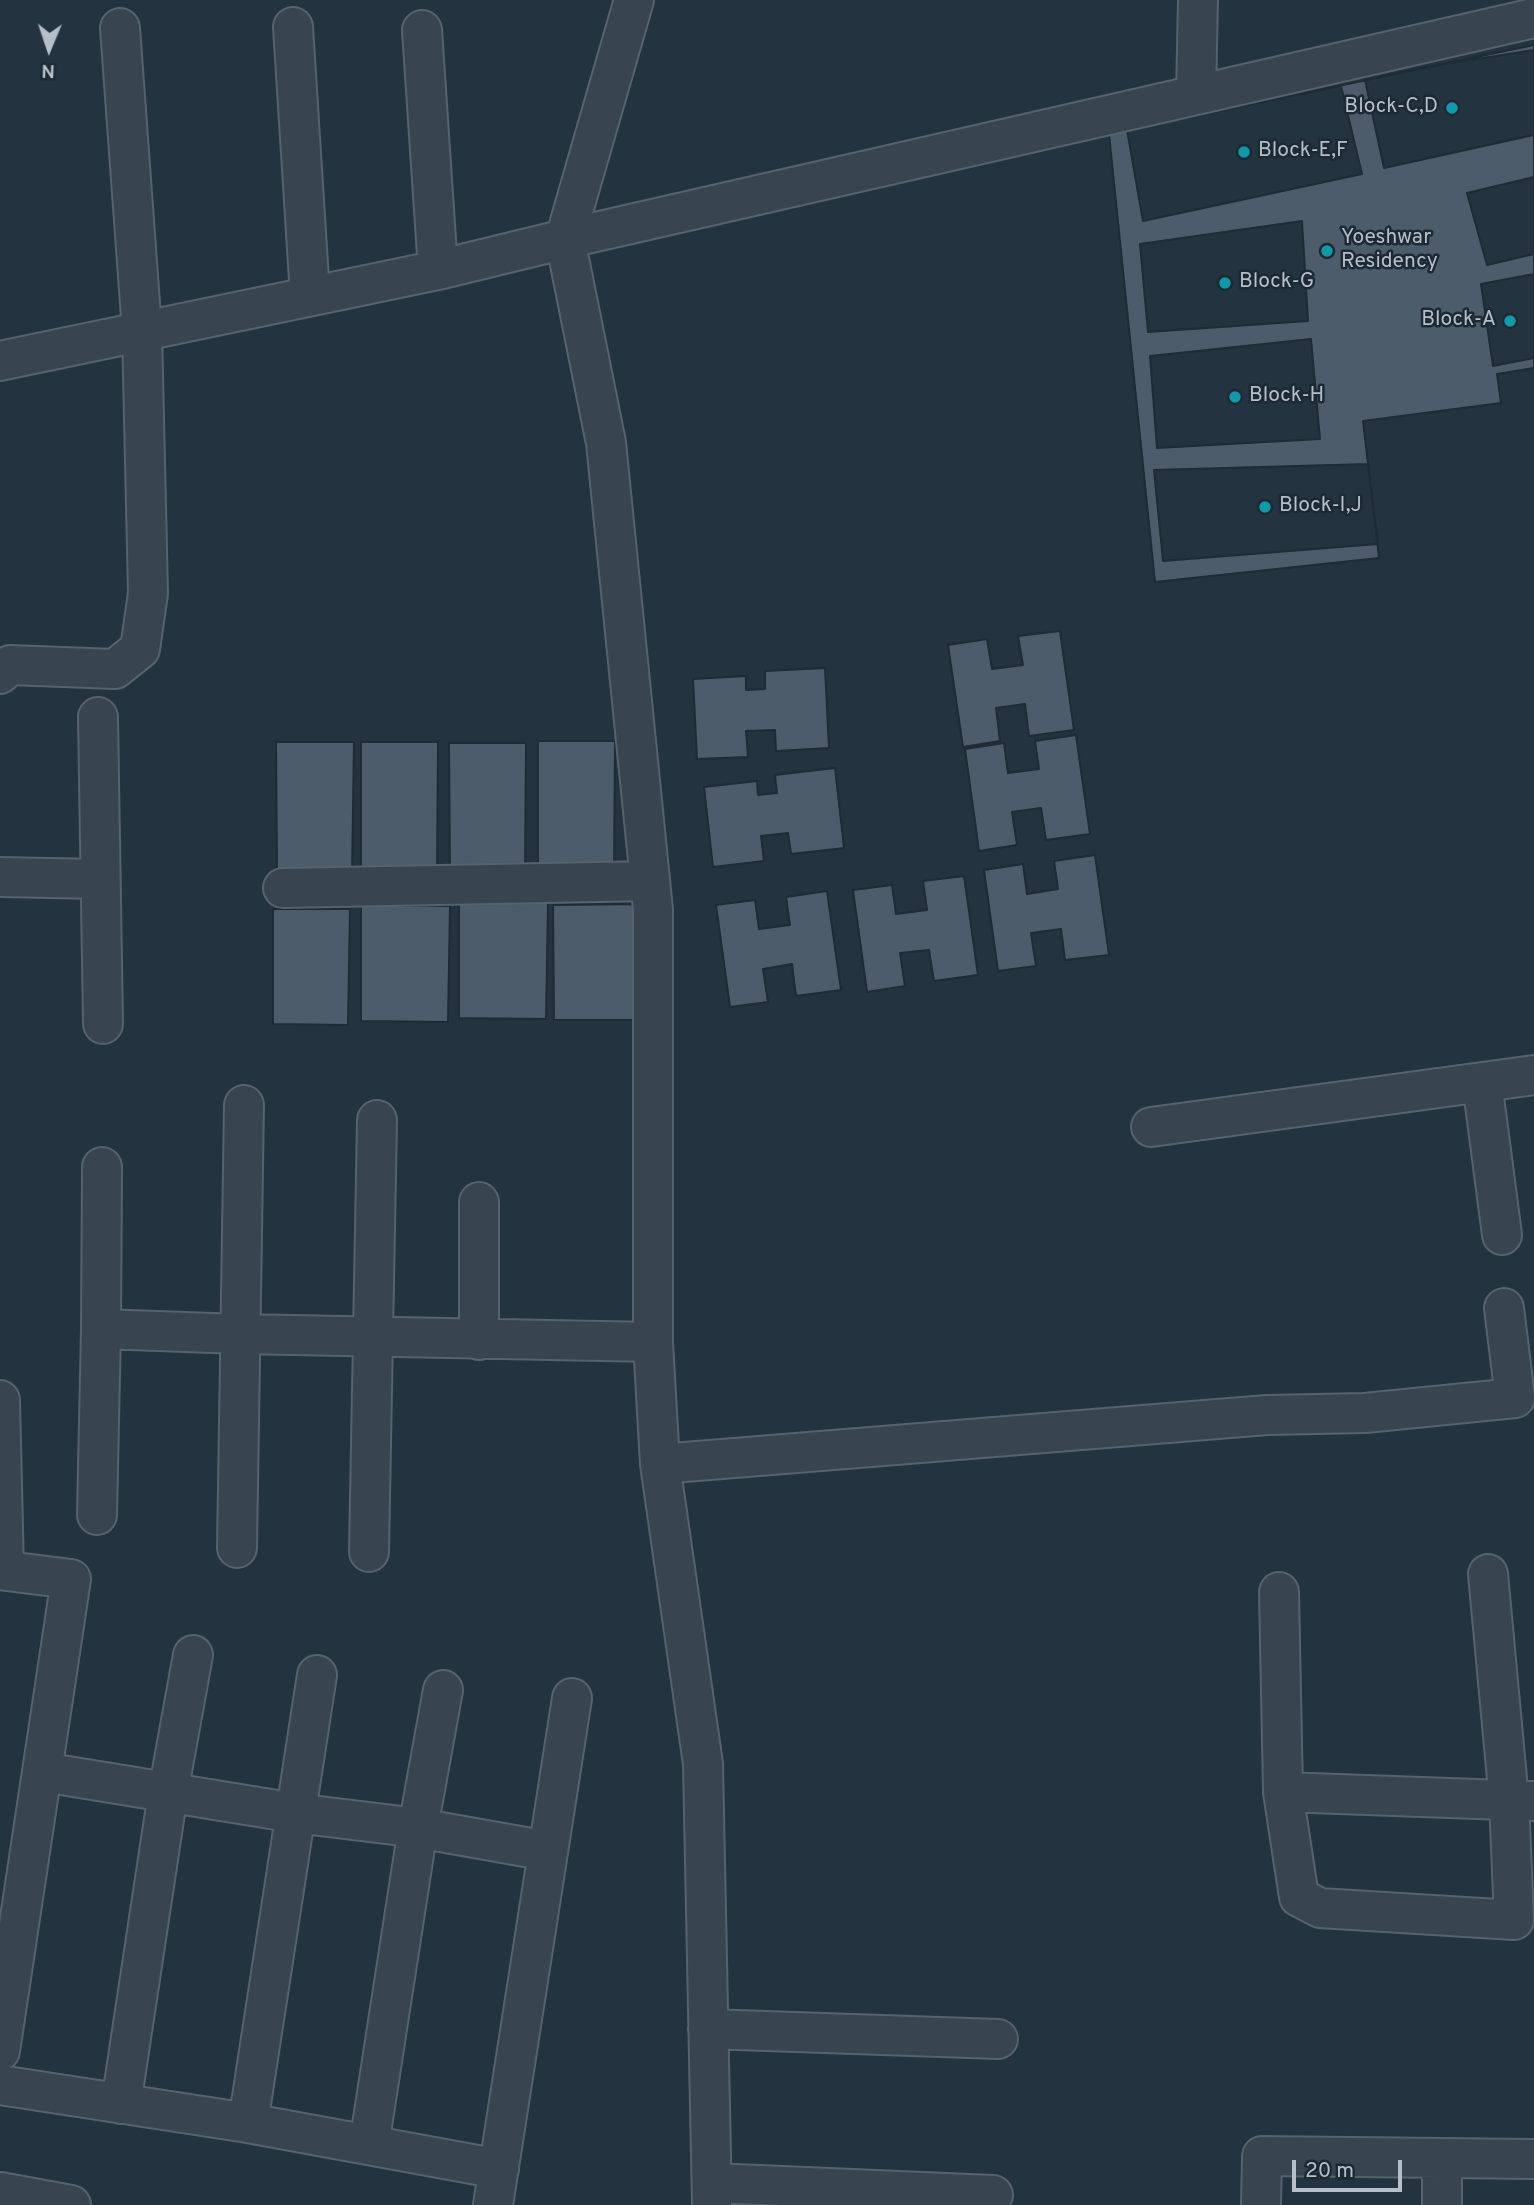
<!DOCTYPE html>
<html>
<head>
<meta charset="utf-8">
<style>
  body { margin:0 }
  #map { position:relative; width:1534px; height:2205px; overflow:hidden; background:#23333f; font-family:Overpass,sans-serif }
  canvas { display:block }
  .north { position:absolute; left:14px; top:14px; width:70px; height:70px; -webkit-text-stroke:5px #1d2934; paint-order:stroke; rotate:182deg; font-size:19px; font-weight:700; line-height:28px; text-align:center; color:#b4bfca }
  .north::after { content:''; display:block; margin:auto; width:24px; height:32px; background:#b4bfca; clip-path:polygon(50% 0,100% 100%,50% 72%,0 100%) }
  .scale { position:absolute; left:1292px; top:2160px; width:110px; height:32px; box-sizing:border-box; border:4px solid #b4bfca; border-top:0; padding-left:9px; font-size:21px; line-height:24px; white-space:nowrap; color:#b4bfca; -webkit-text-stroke:5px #1d2934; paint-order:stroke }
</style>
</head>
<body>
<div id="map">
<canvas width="1534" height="2205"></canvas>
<div class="north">N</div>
<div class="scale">20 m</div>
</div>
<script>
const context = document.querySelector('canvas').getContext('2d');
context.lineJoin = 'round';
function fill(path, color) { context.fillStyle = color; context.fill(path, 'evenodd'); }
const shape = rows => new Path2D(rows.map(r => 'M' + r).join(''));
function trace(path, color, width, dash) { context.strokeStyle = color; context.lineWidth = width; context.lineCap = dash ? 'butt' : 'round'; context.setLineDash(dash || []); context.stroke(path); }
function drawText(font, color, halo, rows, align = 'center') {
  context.font = font + ' Overpass,sans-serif'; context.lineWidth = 5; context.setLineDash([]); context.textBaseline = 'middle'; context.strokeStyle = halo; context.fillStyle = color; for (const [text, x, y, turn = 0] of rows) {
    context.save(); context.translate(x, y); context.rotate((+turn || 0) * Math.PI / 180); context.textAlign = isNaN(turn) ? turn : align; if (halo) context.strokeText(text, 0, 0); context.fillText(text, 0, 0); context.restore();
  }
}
const building = shape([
  [1534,45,1534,368,1497,374,1501,403,1363,421,1379,558,1155,582,1109,134,1534,45],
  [1534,50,1534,135,1384,168,1365,80,1426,67,1534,50],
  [1341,86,1362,174,1143,221,1127,130,1341,86],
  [1534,177,1534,254,1487,265,1467,193,1534,177],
  [1302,221,1308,321,1148,332,1140,244,1302,221],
  [1534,274,1534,358,1493,366,1481,284,1534,274],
  [1311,339,1320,439,1157,448,1150,356,1311,339],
  [1368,464,1378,544,1163,561,1154,470,1368,464],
  [1060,631,1074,730,1029,736,1025,704,996,708,1000,741,963,747,948,645,987,639,992,669,1023,665,1018,636,1060,631],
  [825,668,829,748,776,751,775,730,746,731,748,757,697,759,693,679,746,676,746,690,765,689,765,671,825,668],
  [1076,735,1090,834,1046,840,1041,808,1012,812,1017,845,979,851,965,749,1004,743,1008,773,1039,769,1035,741,1076,735],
  [538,741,615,741,614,875,538,875,538,741],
  [276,742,354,742,352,877,277,876,276,742],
  [361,742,438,742,437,877,361,876,361,742],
  [449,743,526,743,525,878,450,878,449,743],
  [835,768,844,848,791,854,788,833,761,836,764,861,713,867,704,787,757,781,758,795,777,793,775,775,835,768],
  [1095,855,1109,955,1065,960,1061,929,1031,933,1036,966,998,971,984,870,1023,864,1027,894,1058,889,1054,861,1095,855],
  [964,876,978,975,934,981,929,950,900,953,905,986,867,992,853,890,892,885,896,914,927,910,923,881,964,876],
  [827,891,841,990,796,996,792,964,763,969,768,1002,730,1007,716,905,755,900,759,929,790,925,786,897,827,891],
  [459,903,548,903,546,1019,459,1018,459,903],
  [642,904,641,1020,554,1020,553,905,642,904],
  [361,905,450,906,448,1022,361,1021,361,905],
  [273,909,350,909,348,1025,273,1024,273,909]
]);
fill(building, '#4c5c6a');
trace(building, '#1f2b36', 2);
const minor = shape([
  [634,0,565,239,1534,18],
  [293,27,310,296],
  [422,30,438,270],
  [1196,95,1198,0],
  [0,361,438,270,565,239,606,443,653,910,653,1342,660,1464,703,1764,712,2205],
  [0,674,10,665,115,669,140,649,148,593,142,331,120,28],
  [98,717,103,1024],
  [0,877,100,879],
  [283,888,650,881],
  [1482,1082,1502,1235],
  [1151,1127,1534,1075],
  [102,1167,101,1329,241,1334,653,1342],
  [479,1340,479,1202],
  [0,1400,4,1570],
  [660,1464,1267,1415,1365,1413,1515,1398,1504,1308],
  [97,1515,101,1329],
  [237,1548,244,1105],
  [369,1552,377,1120],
  [0,1570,71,1579,0,2051],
  [1279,1592,1283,1792,1299,1897,1320,1908,1514,1920,1509,1800,1488,1574],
  [43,1772,295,1813,418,1828,548,1851],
  [1283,1792,1532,1801],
  [708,2029,998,2039],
  [0,2085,248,2123,499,2169],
  [121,2104,168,1793,193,1655],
  [248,2123,317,1675],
  [369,2145,418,1828,443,1690],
  [1442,2158,1442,2205],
  [712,2183,993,2195],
  [0,2192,71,2205],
  [493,2205,572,1698],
  [1261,2205,1262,2156,1534,2159]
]);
trace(minor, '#56626d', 42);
trace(minor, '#38444f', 38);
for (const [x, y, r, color] of [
  [1452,108,7,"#0f9aa8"],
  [1244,152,7,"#0f9aa8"],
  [1327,251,7,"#0f9aa8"],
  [1225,283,7,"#0f9aa8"],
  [1510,321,7,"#0f9aa8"],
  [1235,397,7,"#0f9aa8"],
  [1265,507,7,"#0f9aa8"]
]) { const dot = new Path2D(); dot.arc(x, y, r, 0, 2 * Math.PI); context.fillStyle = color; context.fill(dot); trace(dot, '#1d2934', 2.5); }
drawText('21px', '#b4bfca', '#1d2934', [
  ["Block-C,D",1438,108,"right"],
  ["Block-E,F",1258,152],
  ["Yoeshwar",1341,239],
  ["Residency",1341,263],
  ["Block-G",1239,283],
  ["Block-A",1496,321,"right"],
  ["Block-H",1249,397],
  ["Block-I,J",1279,507]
], 'left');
</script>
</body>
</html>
